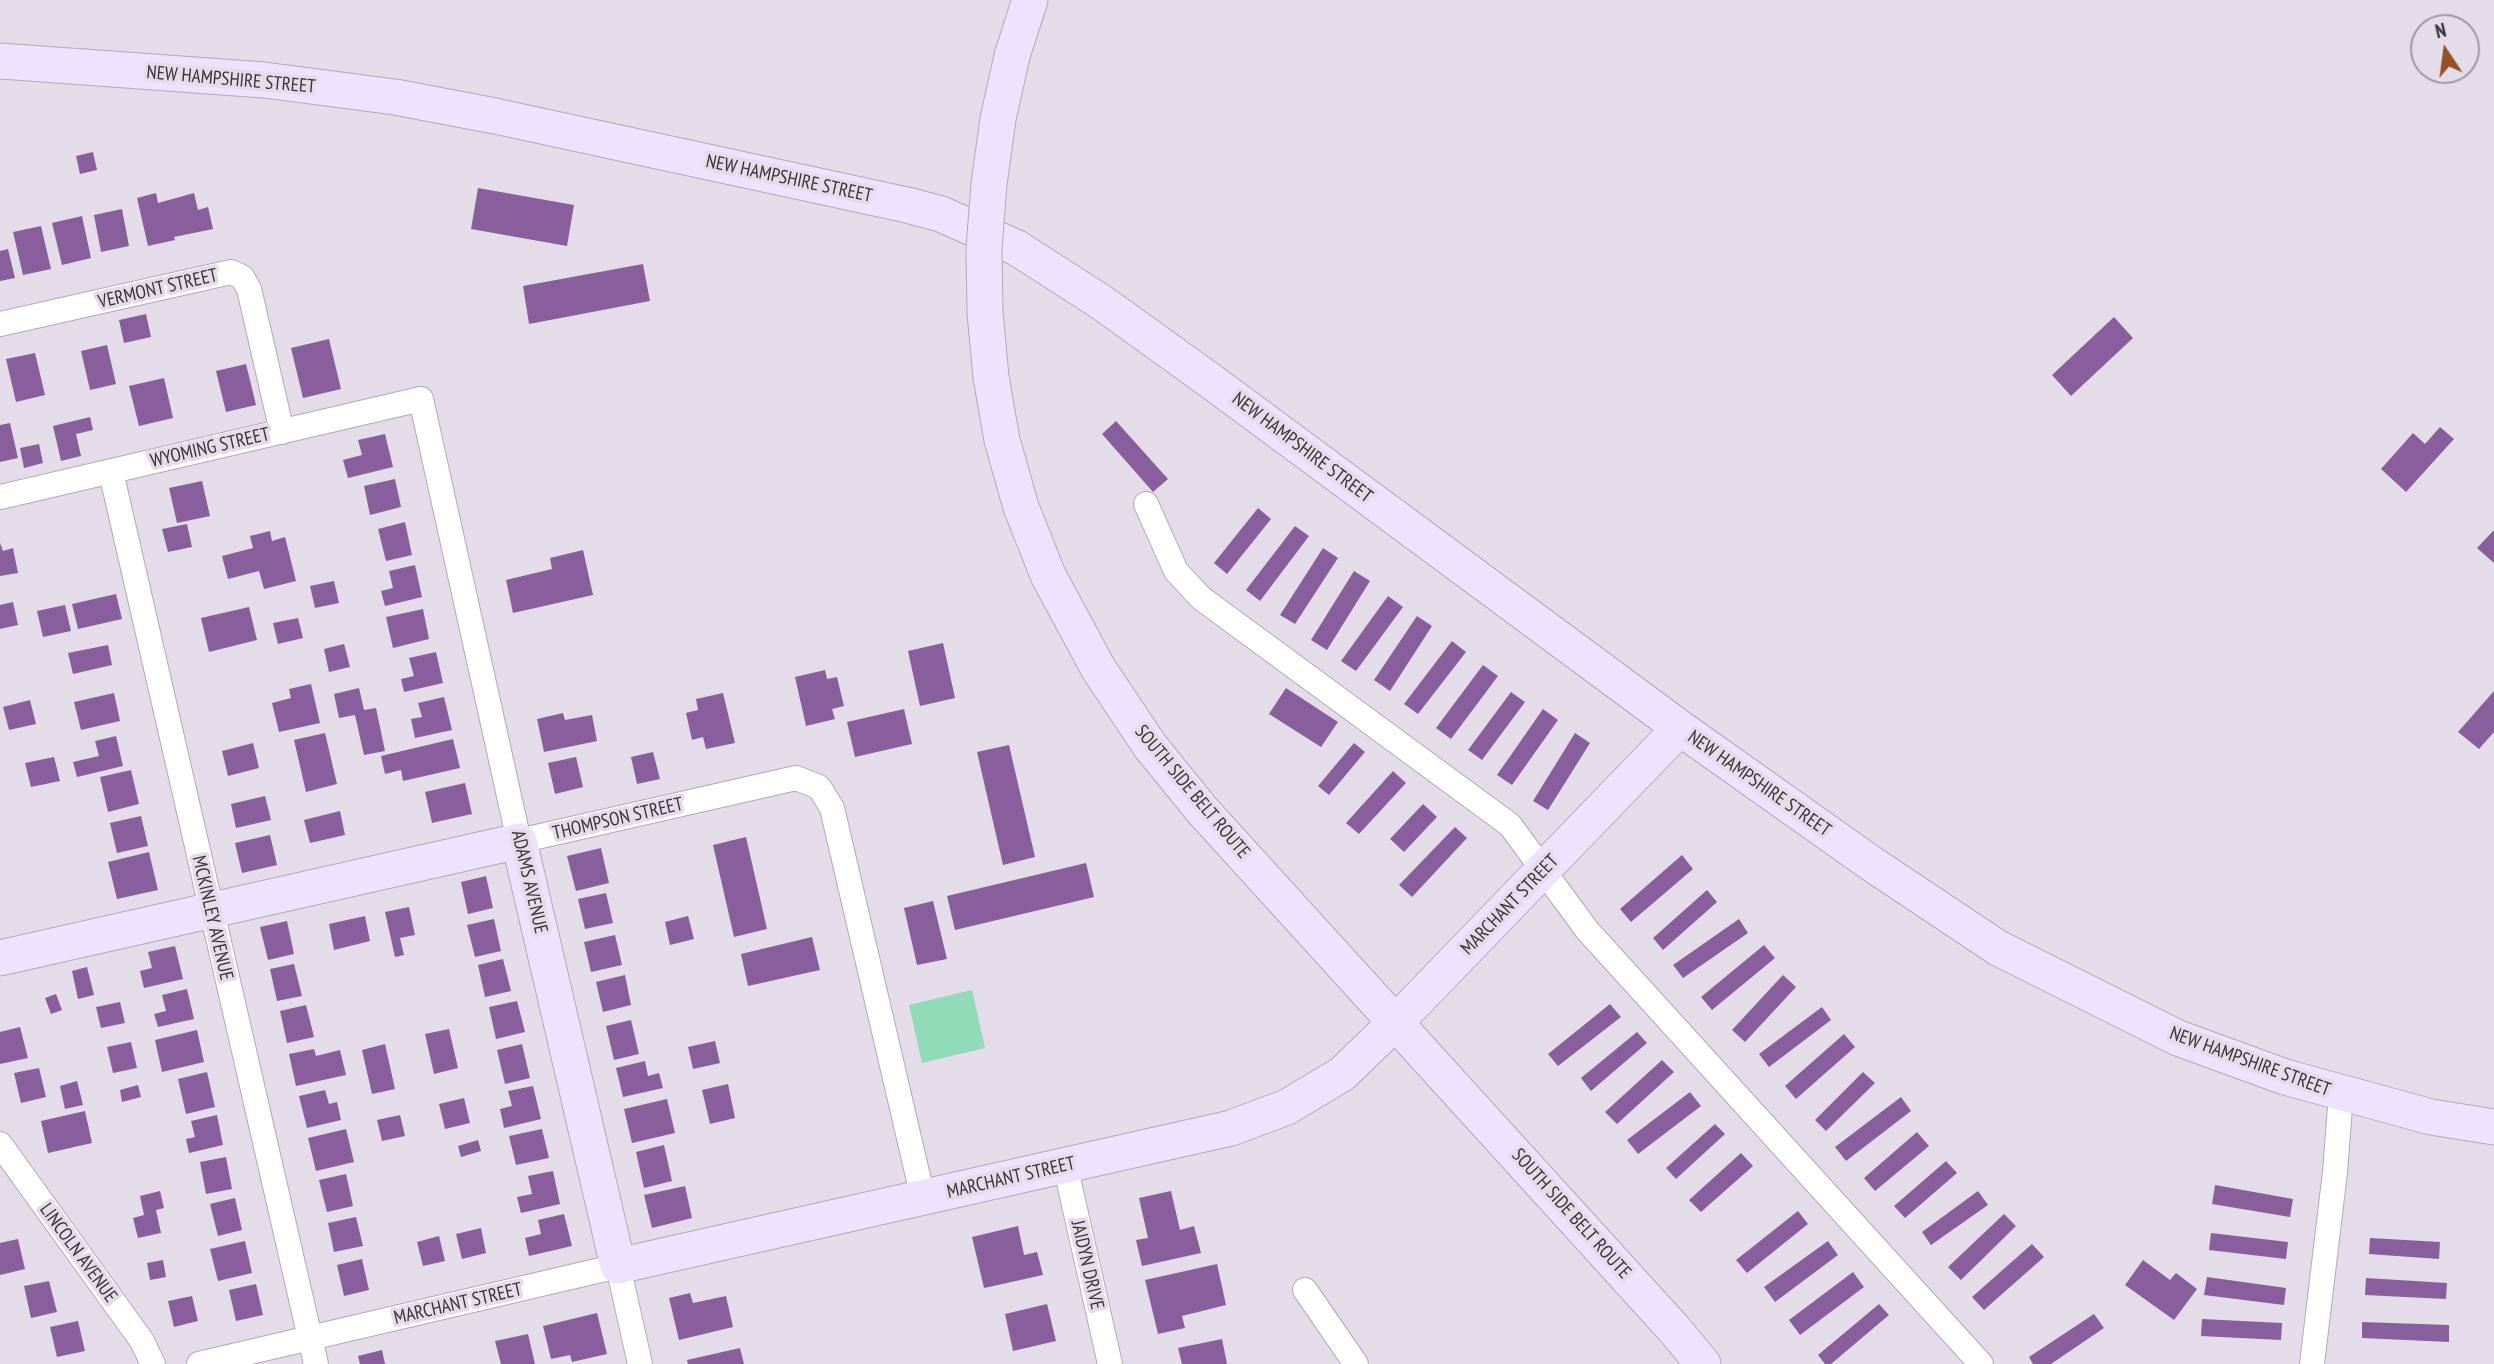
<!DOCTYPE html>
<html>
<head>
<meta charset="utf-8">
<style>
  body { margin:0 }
  #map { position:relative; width:2494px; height:1364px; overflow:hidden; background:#e5dcea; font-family:"PT Sans Narrow",sans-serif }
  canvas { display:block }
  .north { position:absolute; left:2410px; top:14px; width:70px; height:70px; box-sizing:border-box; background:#e5dcea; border:2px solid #a099a3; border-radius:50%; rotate:347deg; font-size:19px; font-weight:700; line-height:28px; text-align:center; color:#383439 }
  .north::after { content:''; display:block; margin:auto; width:24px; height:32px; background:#955125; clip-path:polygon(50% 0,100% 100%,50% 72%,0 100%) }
</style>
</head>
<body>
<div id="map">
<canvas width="2494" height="1364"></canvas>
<div class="north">N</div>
</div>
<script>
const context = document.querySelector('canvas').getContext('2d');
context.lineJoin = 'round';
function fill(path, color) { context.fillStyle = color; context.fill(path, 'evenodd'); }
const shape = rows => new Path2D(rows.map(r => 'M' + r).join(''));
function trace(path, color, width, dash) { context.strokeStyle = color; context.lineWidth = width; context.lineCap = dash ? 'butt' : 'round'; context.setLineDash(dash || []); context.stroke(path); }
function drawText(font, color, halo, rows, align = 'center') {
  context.font = font + ' "PT Sans Narrow",sans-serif'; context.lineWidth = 7; context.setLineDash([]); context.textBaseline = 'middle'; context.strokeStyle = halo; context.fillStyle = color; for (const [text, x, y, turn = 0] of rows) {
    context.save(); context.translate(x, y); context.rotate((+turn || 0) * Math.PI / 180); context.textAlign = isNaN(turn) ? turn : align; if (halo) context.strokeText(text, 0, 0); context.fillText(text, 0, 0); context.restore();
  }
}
fill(shape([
  [972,990,985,1048,922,1063,909,1005]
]), '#90dab7');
fill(shape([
  [93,152,97,170,80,174,76,156],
  [478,188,574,205,567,246,471,229],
  [156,193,158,203,194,193,198,210,208,207,213,229,174,237,175,240,148,246,137,198],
  [122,209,129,246,101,252,94,215],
  [82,216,91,258,62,265,52,223],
  [41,226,51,269,23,275,13,232],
  [8,249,15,278,0,281,0,251],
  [643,264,650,301,529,324,523,286],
  [146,314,151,337,124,343,119,320],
  [2114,317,2133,338,2071,396,2052,375],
  [329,339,341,389,303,398,291,348],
  [107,345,116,384,90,390,81,351],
  [35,353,45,395,16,402,6,359],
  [246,364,256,405,226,412,216,371],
  [164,378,173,418,139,426,129,386],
  [90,417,93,430,76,434,81,456,61,461,53,426],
  [1116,421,1168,479,1153,492,1102,434],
  [10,423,18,458,0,462,0,425],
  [2440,427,2454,439,2406,492,2381,469,2413,433,2425,444],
  [385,434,393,467,348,478,343,460,362,455,358,440],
  [39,444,43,463,24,468,20,448],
  [395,479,401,507,370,515,364,486],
  [202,481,210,516,177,523,169,488],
  [1258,508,1271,519,1227,574,1214,563],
  [405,522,412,555,386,561,378,529],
  [187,524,192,547,168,552,162,529],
  [1295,526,1309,536,1260,601,1246,590],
  [2494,530,2494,563,2477,548],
  [270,531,272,541,285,537,296,581,264,589,259,571,228,579,222,556,253,548,250,536],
  [0,543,3,551,13,548,18,573,0,576],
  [1323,548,1338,558,1295,624,1280,615],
  [583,550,593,595,513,613,506,580,552,569,550,558],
  [415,565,422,597,385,606,381,591,393,588,389,571],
  [1354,571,1370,581,1327,650,1311,640],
  [334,581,339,603,315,608,310,586],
  [116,594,122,619,78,629,72,604],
  [1388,596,1403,607,1356,671,1341,661],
  [13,602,18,625,0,629,0,605],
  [65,605,71,631,43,637,37,611],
  [249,607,257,640,209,652,201,618],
  [423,609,429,639,393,648,386,617],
  [1417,616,1432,626,1390,691,1374,680],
  [298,618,303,638,278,644,273,623],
  [1452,641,1466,652,1418,714,1404,704],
  [943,643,955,698,920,706,908,651],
  [344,644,350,667,329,672,324,649],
  [108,645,112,665,73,674,68,653],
  [436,652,443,683,404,692,401,679,414,676,409,658],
  [1483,665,1498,676,1451,739,1436,728],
  [825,670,827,679,837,677,844,706,832,709,835,719,806,726,795,677],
  [311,684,320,723,279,732,272,703,291,698,289,689],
  [359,688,364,710,376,708,385,751,364,755,355,715,339,718,334,694],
  [1286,688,1338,722,1321,747,1269,714],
  [2494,691,2494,732,2479,749,2458,732],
  [1511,692,1525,702,1482,760,1468,750],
  [114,693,120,721,81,730,74,702],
  [723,693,735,743,706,749,703,737,692,740,686,713,698,710,696,699],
  [444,697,452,730,415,738,411,719,422,717,418,703],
  [30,700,36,724,9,730,3,707],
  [904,709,912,744,855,757,847,722],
  [1543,709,1558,720,1512,785,1497,775],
  [563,713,565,720,592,715,597,741,544,752,537,719],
  [325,733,337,784,306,792,294,740],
  [1575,733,1590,743,1548,810,1533,801],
  [116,736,123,766,77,777,73,762,99,756,95,741],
  [453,739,460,768,403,781,401,770,385,774,381,756],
  [253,743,259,768,228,776,222,751],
  [1354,743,1365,752,1329,795,1318,786],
  [1009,745,1035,857,1003,865,977,752],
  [653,752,660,779,637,784,631,757],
  [54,757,60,781,31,787,25,763],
  [576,757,583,787,555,794,548,763],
  [131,770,139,804,108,812,100,777],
  [1393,771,1406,783,1359,834,1346,823],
  [465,783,472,814,432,823,425,792],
  [265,796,271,820,236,828,231,804],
  [1423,804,1437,817,1404,852,1390,839],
  [340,811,345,835,310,843,304,820],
  [141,816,148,846,117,853,110,823],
  [1455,827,1467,838,1412,897,1399,885],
  [270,835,277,865,242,873,235,843],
  [746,837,767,929,734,937,713,845],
  [601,848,609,883,576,891,567,856],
  [149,852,158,890,117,899,108,862],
  [1682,855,1693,869,1631,922,1620,909],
  [1086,863,1094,897,955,930,947,896],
  [486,876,493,908,468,914,461,882],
  [1707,890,1717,902,1663,950,1653,938],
  [606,893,613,923,585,929,578,899],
  [933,901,947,959,917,965,904,908],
  [409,907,415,935,400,938,404,955,395,957,385,912],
  [365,916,370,941,334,950,329,924],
  [688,916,694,939,670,945,665,922],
  [494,919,501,951,475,957,467,925],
  [1739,919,1748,933,1683,978,1673,965],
  [287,921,294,954,268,960,260,927],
  [615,935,622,965,591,972,584,942],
  [812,937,820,970,748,986,741,954],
  [1764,945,1775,958,1712,1010,1701,997],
  [175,946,183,979,144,988,140,971,152,968,148,952],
  [503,959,511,991,485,997,478,965],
  [294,964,302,996,277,1001,270,969],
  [87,967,94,995,78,999,72,971],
  [625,975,631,1005,603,1012,596,982],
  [1783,975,1796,987,1745,1042,1732,1030],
  [187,989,194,1019,158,1027,154,1014,166,1011,162,995],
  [56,994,62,1010,51,1014,45,998],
  [517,1001,525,1032,496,1039,489,1007],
  [120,1002,125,1023,101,1028,96,1007],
  [1610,1004,1621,1017,1558,1066,1548,1054],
  [306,1005,314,1037,287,1043,280,1011],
  [1822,1007,1831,1020,1769,1067,1759,1054],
  [631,1020,639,1054,614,1060,606,1026],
  [20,1027,28,1058,0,1064,0,1032],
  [449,1029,458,1068,434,1074,425,1034],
  [197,1030,204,1062,162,1072,155,1040],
  [1637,1032,1647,1043,1591,1091,1581,1078],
  [1844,1034,1855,1047,1796,1099,1785,1086],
  [715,1041,720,1063,693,1069,688,1047],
  [131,1042,137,1068,113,1073,107,1047],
  [385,1044,395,1089,372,1094,362,1050],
  [522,1044,530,1078,505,1084,497,1050],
  [314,1049,316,1056,340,1050,346,1075,296,1086,289,1054],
  [1662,1060,1674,1072,1617,1124,1605,1112],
  [645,1061,648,1076,659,1073,663,1088,623,1097,616,1068],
  [39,1068,46,1097,21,1103,14,1073],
  [207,1072,215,1107,186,1114,178,1079],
  [1863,1072,1875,1083,1826,1131,1815,1120],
  [77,1081,83,1105,65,1109,60,1086],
  [728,1084,735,1118,710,1124,702,1090],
  [138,1085,141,1097,122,1102,120,1090],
  [533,1086,541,1119,504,1128,500,1109,512,1106,508,1091],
  [325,1090,329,1104,337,1102,341,1120,307,1128,299,1096],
  [1690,1092,1701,1106,1638,1154,1627,1140],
  [1901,1097,1911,1111,1846,1161,1835,1147],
  [464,1098,470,1123,445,1129,439,1104],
  [667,1099,675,1133,632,1143,624,1109],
  [85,1111,92,1143,48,1153,41,1121],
  [217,1115,223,1145,189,1153,186,1139,195,1137,191,1121],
  [400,1115,405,1136,382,1141,377,1120],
  [1715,1124,1725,1134,1676,1179,1666,1168],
  [346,1129,354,1162,316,1171,308,1138],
  [542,1129,549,1158,516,1165,509,1136],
  [1917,1132,1929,1146,1875,1191,1864,1178],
  [478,1140,481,1151,461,1157,458,1146],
  [664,1145,672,1181,644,1188,636,1152],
  [1741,1153,1753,1166,1701,1212,1689,1200],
  [226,1157,232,1189,206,1194,200,1162],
  [1946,1161,1957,1173,1905,1218,1894,1206],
  [553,1171,560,1204,521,1213,517,1197,532,1194,528,1176],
  [346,1174,353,1206,327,1212,319,1180],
  [2215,1185,2293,1199,2290,1217,2212,1204],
  [685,1186,692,1218,652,1228,644,1195],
  [160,1191,164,1208,156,1210,161,1233,138,1238,133,1218,144,1215,140,1196],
  [1171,1191,1180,1230,1194,1226,1201,1253,1142,1266,1136,1240,1148,1238,1139,1198],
  [1978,1191,1988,1205,1931,1245,1922,1232],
  [235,1198,242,1230,218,1236,210,1204],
  [1798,1211,1808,1224,1747,1273,1736,1260],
  [564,1214,572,1246,529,1256,525,1238,541,1234,538,1220],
  [2004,1214,2016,1226,1961,1280,1948,1267],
  [356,1217,363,1246,334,1252,328,1223],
  [1018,1226,1024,1255,1037,1252,1043,1275,984,1288,972,1237],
  [481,1228,486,1253,462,1259,456,1234],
  [2211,1233,2288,1242,2286,1259,2209,1250],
  [439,1236,445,1261,423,1266,417,1242],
  [2370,1238,2440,1242,2439,1259,2369,1254],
  [18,1239,25,1269,0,1275,0,1243],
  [245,1241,252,1273,218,1281,210,1249],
  [1828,1241,1838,1255,1775,1302,1764,1287],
  [2032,1244,2044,1257,1984,1310,1972,1297],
  [362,1259,369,1290,344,1296,337,1265],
  [163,1260,166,1277,150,1280,147,1263],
  [2143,1260,2170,1280,2176,1273,2197,1289,2174,1320,2125,1285],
  [1217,1264,1226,1305,1182,1316,1185,1328,1158,1334,1145,1280],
  [1853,1272,1864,1287,1800,1335,1789,1320],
  [2207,1277,2286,1288,2284,1305,2204,1295],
  [2366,1278,2447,1283,2446,1299,2365,1295],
  [49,1281,57,1312,31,1318,24,1286],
  [256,1284,263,1315,236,1321,229,1290],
  [690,1293,693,1303,726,1296,733,1327,679,1340,669,1298],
  [192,1296,198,1321,174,1327,168,1301],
  [1047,1304,1056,1341,1013,1351,1005,1314],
  [1879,1304,1889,1315,1831,1364,1825,1364,1818,1355],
  [597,1313,607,1354,572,1362,570,1355,551,1359,543,1326],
  [2094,1314,2104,1328,2051,1364,2033,1364,2029,1357],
  [2202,1319,2282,1323,2281,1340,2201,1336],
  [78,1321,85,1351,57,1357,50,1327],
  [2362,1322,2449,1325,2449,1342,2362,1338],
  [528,1334,535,1364,501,1364,495,1341],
  [1222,1339,1227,1364,1182,1364,1178,1348],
  [740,1348,744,1364,688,1364,687,1360],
  [382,1350,385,1364,360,1364,358,1356]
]), '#895e9c');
const street = shape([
  [0,324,231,272,242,277,249,289,282,432],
  [111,472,316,1364],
  [0,497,421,399,519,841,796,778,819,787,832,808,923,1198],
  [1146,504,1176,571,1201,598,1510,825,1587,930,1981,1364],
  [0,1144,142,1341,153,1364],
  [1065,1165,1110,1364],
  [1305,1290,1356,1364],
  [199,1364,618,1266,640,1364],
  [2312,1364,2335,1172,2341,1094]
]);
const secondary = shape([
  [1012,56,1030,0],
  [0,61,264,80,395,97,495,116,907,205,941,214,1017,248,1101,302,1208,379,1680,728,1872,864,1998,948,2178,1038,2285,1077,2431,1117,2494,1127],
  [991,377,1002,440,1021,507,1048,575,1098,668,1150,746,1202,810,1674,1329,1703,1364],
  [0,958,519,841,618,1266,1231,1128,1287,1107,1342,1074,1397,1021,1680,728]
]);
trace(street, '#b2a9b6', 26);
trace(secondary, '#b2a9b6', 37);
trace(street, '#fff', 24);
trace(secondary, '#ece3fe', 35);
const secondaryBridge = shape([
  [991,377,985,313,984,248,989,184,998,119,1012,56]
]);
trace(secondaryBridge, '#b2a9b6', 37, []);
trace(secondaryBridge, '#ece3fe', 35);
drawText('19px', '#383439', '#e5dcea', [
  ["NEW HAMPSHIRE STREET",231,80,5],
  ["NEW HAMPSHIRE STREET",789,179,12],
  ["VERMONT STREET",158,289,-13],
  ["WYOMING STREET",210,448,-13],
  ["NEW HAMPSHIRE STREET",1302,448,37],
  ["NEW HAMPSHIRE STREET",1759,784,35],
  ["SOUTH SIDE BELT ROUTE",1192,792,50],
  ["THOMPSON STREET",618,819,-13],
  ["ADAMS AVENUE",529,882,77],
  ["MARCHANT STREET",1510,905,-46],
  ["MCKINLEY AVENUE",212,918,77],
  ["NEW HAMPSHIRE STREET",2250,1062,20],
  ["MARCHANT STREET",1011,1178,-13],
  ["SOUTH SIDE BELT ROUTE",1571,1214,48],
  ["LINCOLN AVENUE",78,1253,54],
  ["JAIDYN DRIVE",1087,1265,77],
  ["MARCHANT STREET",458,1304,-13]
]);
</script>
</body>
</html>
